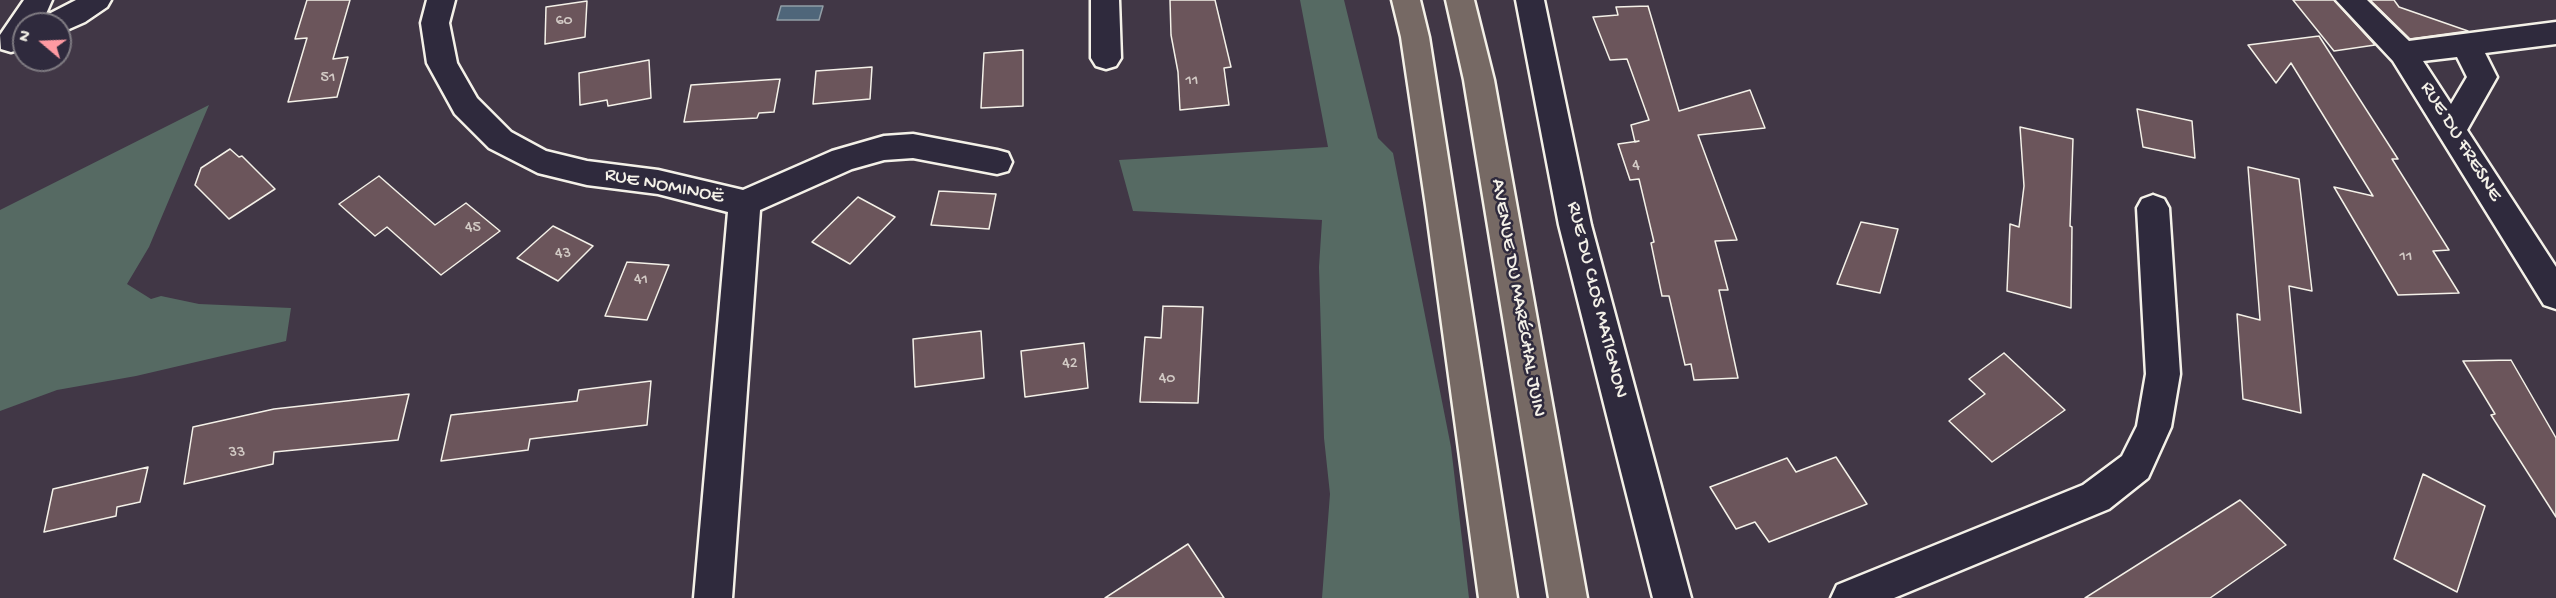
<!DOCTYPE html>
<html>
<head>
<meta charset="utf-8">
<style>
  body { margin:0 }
  #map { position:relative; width:2556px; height:598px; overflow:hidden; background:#413746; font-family:"Gochi Hand",sans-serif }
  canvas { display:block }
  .north { position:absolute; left:12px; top:12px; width:60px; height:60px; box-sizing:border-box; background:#2f2a3d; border:2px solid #7e7a81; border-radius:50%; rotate:289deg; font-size:16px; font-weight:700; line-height:24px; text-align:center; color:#f4f1e8 }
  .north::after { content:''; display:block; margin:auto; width:21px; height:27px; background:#ff9aa2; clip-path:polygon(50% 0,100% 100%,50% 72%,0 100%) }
</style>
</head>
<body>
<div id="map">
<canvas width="2556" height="598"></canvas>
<div class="north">N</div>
</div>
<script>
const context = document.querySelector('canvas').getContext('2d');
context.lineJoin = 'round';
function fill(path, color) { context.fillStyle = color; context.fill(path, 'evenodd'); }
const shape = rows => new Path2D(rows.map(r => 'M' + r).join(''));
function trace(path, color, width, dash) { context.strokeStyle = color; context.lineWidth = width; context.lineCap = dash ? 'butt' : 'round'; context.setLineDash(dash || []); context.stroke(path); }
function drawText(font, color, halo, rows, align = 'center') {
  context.font = font + ' "Gochi Hand",sans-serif'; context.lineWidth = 5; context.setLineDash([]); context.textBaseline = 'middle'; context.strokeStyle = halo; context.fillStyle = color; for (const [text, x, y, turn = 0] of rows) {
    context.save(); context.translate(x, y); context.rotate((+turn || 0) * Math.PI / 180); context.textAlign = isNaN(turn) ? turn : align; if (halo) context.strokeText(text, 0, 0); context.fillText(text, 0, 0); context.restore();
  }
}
fill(shape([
  [1300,0,1344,0,1378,138,1393,153,1451,447,1469,598,1322,598,1330,494,1324,438,1319,267,1322,220,1133,211,1119,160,1328,147],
  [209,105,149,247,127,284,151,299,161,296,199,304,291,308,286,341,136,376,57,390,0,411,0,210]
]), '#566a63');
const water = shape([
  [781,6,823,6,819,20,777,20,781,6]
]);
fill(water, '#4f667a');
trace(water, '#919ea6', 1.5);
const building = shape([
  [307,0,350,0,333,59,348,57,337,97,288,102,307,38,295,39,307,0],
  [1170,0,1215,0,1231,67,1224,68,1229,105,1180,110,1178,72,1171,35,1170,0],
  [2293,0,2334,0,2375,45,2334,51,2293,0],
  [2370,0,2394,0,2399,7,2468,31,2410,39,2370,0],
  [587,1,585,37,545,44,546,7,587,1],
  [1648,6,1679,111,1750,90,1765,128,1698,135,1737,240,1715,241,1728,290,1719,290,1738,378,1694,380,1691,364,1685,365,1669,296,1662,296,1651,243,1654,242,1639,179,1630,180,1618,144,1639,141,1635,142,1631,125,1649,120,1627,59,1610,60,1593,17,1618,15,1616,7,1648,6],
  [2319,36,2398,159,2392,159,2449,250,2433,251,2459,293,2398,295,2334,187,2373,196,2291,63,2276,83,2248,45,2319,36],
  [1023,50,1023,106,981,108,984,53,1023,50],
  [649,60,651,98,608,106,607,100,580,105,579,73,649,60],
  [872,67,870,99,813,104,816,71,872,67],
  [780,79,774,112,759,113,757,118,684,122,691,85,780,79],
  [2137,109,2192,121,2195,158,2143,147,2137,109],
  [2020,127,2073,139,2070,226,2072,227,2071,308,2007,291,2010,224,2019,227,2024,186,2020,127],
  [230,149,239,157,242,156,275,189,229,219,195,185,201,168,230,149],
  [2248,167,2299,179,2312,291,2289,286,2301,413,2243,399,2237,314,2260,320,2248,167],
  [379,176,435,225,466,203,500,231,441,275,387,227,375,236,339,204,379,176],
  [939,191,996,194,989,229,931,225,939,191],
  [858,197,895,217,850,264,812,242,858,197],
  [1861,222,1898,229,1880,293,1837,284,1861,222],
  [553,226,593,246,558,281,517,258,553,226],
  [627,262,669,265,647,320,605,316,627,262],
  [1163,306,1203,307,1198,403,1140,402,1145,337,1161,338,1163,306],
  [981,331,984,378,915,387,913,339,981,331],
  [1084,343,1088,388,1025,397,1021,351,1084,343],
  [2004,353,2065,410,1992,462,1949,421,1985,394,1969,379,2004,353],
  [2511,360,2556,438,2556,517,2491,415,2495,414,2463,361,2511,360],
  [651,381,647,425,530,439,528,450,441,461,451,415,577,401,579,390,651,381],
  [409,394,398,440,274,452,273,464,184,484,193,427,274,409,409,394],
  [1836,457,1867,504,1769,542,1755,522,1736,529,1710,487,1787,458,1796,472,1836,457],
  [148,467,140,502,117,507,116,516,44,532,53,489,148,467],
  [2423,474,2485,506,2457,592,2394,559,2423,474],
  [2240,500,2286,545,2210,598,2085,598,2240,500],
  [1188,544,1224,598,1105,598,1188,544]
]);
fill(building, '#6b555b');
trace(building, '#f4f1e8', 1.5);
const minor = shape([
  [24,0,52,0,45,16,76,0,111,0,107,7,85,22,60,33,60,24,24,24,24,45,21,49,11,52,1,49,0,35,24,0],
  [427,0,455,0,449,23,457,63,477,98,511,132,546,151,587,161,658,170,743,190,832,151,884,136,913,134,997,150,1008,153,1012,162,1008,171,997,174,913,158,884,160,852,169,760,210,732,598,694,598,728,212,658,194,587,185,538,173,489,148,455,114,427,63,421,23,427,0],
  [1091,0,1119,0,1121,58,1116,66,1106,69,1096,66,1091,58,1091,0],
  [1516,0,1544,0,1591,225,1691,598,1653,598,1559,225,1516,0],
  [2336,0,2367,0,2409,41,2556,22,2556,44,2485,53,2497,77,2467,130,2556,267,2556,309,2544,305,2393,61,2336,0],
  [2457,57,2467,77,2451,104,2423,61,2457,57],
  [2153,195,2164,199,2169,208,2180,374,2171,427,2148,478,2109,509,1894,598,1831,598,1837,585,2083,485,2122,456,2137,426,2146,374,2137,208,2142,199,2153,195]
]);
const major = shape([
  [1392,0,1420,0,1429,37,1517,598,1479,598,1426,206,1401,37,1392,0],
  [1446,0,1474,0,1494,80,1587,598,1549,598,1464,80,1446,0]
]);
trace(minor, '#f4f1e8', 5);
trace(major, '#f4f1e8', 5);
fill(minor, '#2f2a3d');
fill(major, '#766964');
drawText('16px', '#d2cac5', null, [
  ["60",564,22],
  ["51",328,79],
  ["11",1192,82],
  ["4",1636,167],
  ["45",473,229],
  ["43",563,255],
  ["11",2406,258],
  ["41",641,281],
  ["42",1070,365],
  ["40",1167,380],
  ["33",237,454]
]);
drawText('20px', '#f4f1e8', '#2f2a3d', [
  ["RUE DU FRESNE",2460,142,58],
  ["RUE NOMINOË",664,187,11],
  ["AVENUE DU MARÉCHAL JUIN",1517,298,80],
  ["RUE DU CLOS MATIGNON",1596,300,76]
]);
</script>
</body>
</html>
